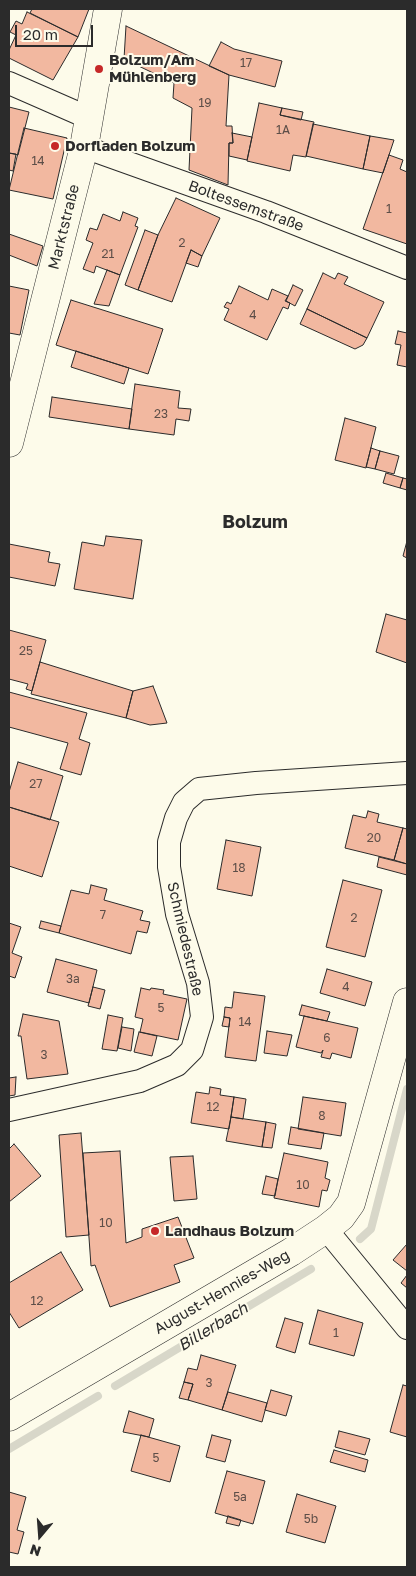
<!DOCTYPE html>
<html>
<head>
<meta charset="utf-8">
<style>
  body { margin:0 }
  #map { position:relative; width:416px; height:1576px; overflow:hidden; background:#fdfbea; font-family:"Golos Text",sans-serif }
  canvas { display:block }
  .frame { position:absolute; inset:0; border:10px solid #2b2b2b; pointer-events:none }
  .north { position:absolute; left:15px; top:1511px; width:50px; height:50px; -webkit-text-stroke:4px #fdfbea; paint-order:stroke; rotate:198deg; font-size:14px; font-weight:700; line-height:20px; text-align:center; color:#2b2b2b }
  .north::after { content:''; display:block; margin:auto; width:18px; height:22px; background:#2b2b2b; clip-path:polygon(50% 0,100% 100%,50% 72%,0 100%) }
  .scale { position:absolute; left:15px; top:25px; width:78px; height:22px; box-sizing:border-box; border:2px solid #2b2b2b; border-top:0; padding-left:6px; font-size:15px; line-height:18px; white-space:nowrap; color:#2b2b2b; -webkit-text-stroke:4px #fdfbea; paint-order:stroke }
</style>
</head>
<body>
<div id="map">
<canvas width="416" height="1576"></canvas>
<div class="frame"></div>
<div class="north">N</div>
<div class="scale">20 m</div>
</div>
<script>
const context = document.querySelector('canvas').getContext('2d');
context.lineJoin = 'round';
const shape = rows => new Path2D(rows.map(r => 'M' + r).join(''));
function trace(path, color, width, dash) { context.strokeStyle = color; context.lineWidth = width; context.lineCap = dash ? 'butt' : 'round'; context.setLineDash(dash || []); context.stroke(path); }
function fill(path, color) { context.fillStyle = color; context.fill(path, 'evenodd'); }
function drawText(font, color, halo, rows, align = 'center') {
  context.font = font + ' "Golos Text",sans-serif'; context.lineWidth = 4; context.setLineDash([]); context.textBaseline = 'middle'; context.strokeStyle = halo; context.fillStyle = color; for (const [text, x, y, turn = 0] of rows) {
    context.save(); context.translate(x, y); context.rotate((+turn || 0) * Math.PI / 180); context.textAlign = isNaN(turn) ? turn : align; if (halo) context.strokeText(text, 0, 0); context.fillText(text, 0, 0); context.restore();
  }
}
trace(shape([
  [360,1239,371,1229,407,1089],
  [115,1386,311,1269],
  [9,1449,98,1396]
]), '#d8d7c9', 8);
const building = shape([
  [32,9,89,9,78,37,30,13,32,9],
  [27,12,78,37,53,80,9,58,9,50,16,35,10,32,16,21,22,24,27,12],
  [126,26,229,75,226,126,232,126,233,143,229,143,228,185,189,170,192,108,173,98,174,83,124,59,126,26],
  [221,42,234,49,282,61,275,87,229,75,209,66,221,42],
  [259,103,282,108,280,115,314,122,306,157,293,155,290,171,247,161,259,103],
  [9,107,29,112,18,155,9,153,9,107],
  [282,108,303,112,301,120,280,115,282,108],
  [313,124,370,136,363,169,306,156,313,124],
  [24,128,67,138,53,199,9,190,24,128],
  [232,133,252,137,247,160,229,156,229,143,233,143,232,133],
  [370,136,394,140,383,173,363,169,370,136],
  [9,153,16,154,13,171,9,170,9,153],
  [389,155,403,160,400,169,407,172,407,244,363,229,389,155],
  [176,198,220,218,202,256,191,250,172,302,138,290,158,235,176,198],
  [123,212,138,218,135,226,138,227,120,275,96,266,94,273,83,269,93,243,86,240,90,228,97,230,103,214,120,221,123,212],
  [145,230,158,235,138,290,125,285,145,230],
  [9,234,43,246,37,266,9,255,9,234],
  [191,250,202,256,198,267,186,263,191,250],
  [107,270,120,275,109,306,94,304,107,270],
  [323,273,335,279,338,273,348,277,344,284,384,302,367,338,307,309,323,273],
  [293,285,303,290,295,306,286,301,293,285],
  [9,286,29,290,20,335,9,333,9,286],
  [239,286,268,300,272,289,288,296,285,301,290,303,288,309,283,307,267,340,224,320,229,309,224,307,227,302,231,304,239,286],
  [71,300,163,329,148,374,56,345,71,300],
  [307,309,367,338,363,345,355,349,300,324,307,309],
  [398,331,407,333,407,367,397,365,401,345,395,344,398,331],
  [76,351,129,368,124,384,71,367,76,351],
  [135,384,180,391,178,408,191,409,189,421,176,419,174,435,129,429,135,384],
  [52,397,132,409,129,429,49,417,52,397],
  [345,418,376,427,366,468,335,460,345,418],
  [371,448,380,451,375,469,366,467,371,448],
  [380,451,399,456,394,474,375,469,380,451],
  [386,473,403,478,400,488,383,483,386,473],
  [403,478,407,479,407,490,400,488,403,478],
  [106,536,142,540,133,599,74,589,82,542,104,546,106,536],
  [407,541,407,558,403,556,407,541],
  [9,544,50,552,48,562,60,564,55,586,9,577,9,544],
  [386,614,407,620,407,663,376,652,386,614],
  [9,630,46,640,32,691,26,689,28,684,9,679,9,630],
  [40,662,133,691,126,718,31,694,40,662],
  [153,686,167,723,150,725,126,718,133,691,153,686],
  [9,692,87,713,79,739,90,743,81,775,60,769,68,743,9,727,9,692],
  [18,762,63,776,50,820,9,807,9,792,18,762],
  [9,807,59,822,42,877,9,866,9,807],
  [368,811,379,814,377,822,403,828,394,860,345,848,353,815,366,818,368,811],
  [403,828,407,829,407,864,394,860,403,828],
  [226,840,261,847,252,896,217,889,226,840],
  [379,857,407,864,407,875,377,867,379,857],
  [343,880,382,890,365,957,326,947,343,880],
  [91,885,107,889,104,900,143,911,140,920,150,922,147,933,137,931,131,954,59,933,71,890,89,894,91,885],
  [41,921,61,926,59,933,39,928,41,921],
  [9,923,21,927,12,953,22,957,15,978,9,976,9,923],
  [56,959,97,970,89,1003,47,992,56,959],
  [327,969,372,982,365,1006,320,993,327,969],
  [93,987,105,990,100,1009,88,1006,93,987],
  [141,988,150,990,151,988,164,990,163,994,187,999,178,1040,140,1032,143,1019,135,1017,141,988],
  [234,992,265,996,256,1061,225,1057,230,1018,224,1017,225,1007,232,1008,234,992],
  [302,1005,330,1012,327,1021,299,1015,302,1005],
  [23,1014,59,1021,68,1074,27,1079,21,1036,18,1036,23,1014],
  [108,1015,123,1018,117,1051,102,1049,108,1015],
  [304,1016,358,1028,351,1058,332,1053,330,1059,321,1057,323,1050,321,1053,296,1047,304,1016],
  [224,1017,230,1018,229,1027,222,1026,224,1017],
  [122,1027,134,1029,131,1051,118,1048,122,1027],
  [267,1031,292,1035,287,1056,264,1053,267,1031],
  [139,1032,157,1036,152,1056,134,1052,139,1032],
  [16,1077,15,1095,9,1096,9,1078,16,1077],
  [210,1087,221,1089,220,1095,234,1097,229,1129,191,1123,196,1092,209,1094,210,1087],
  [234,1097,246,1099,243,1119,231,1117,234,1097],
  [303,1097,346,1103,341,1136,298,1129,303,1097],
  [231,1117,266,1122,262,1147,226,1141,231,1117],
  [266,1122,276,1124,272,1148,262,1147,266,1122],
  [291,1127,324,1133,321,1149,288,1144,291,1127],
  [81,1133,89,1235,66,1237,59,1135,81,1133],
  [14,1144,41,1176,9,1202,9,1149,14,1144],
  [120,1151,126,1243,142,1237,142,1229,178,1217,194,1258,174,1265,180,1282,110,1307,95,1265,91,1266,83,1153,120,1151],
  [284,1153,328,1162,325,1178,330,1180,327,1191,322,1190,319,1207,274,1198,284,1153],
  [193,1156,197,1199,174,1201,170,1157,193,1156],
  [266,1176,278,1179,275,1196,262,1194,266,1176],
  [407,1244,407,1271,393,1260,407,1244],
  [61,1252,83,1290,19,1328,9,1312,9,1283,61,1252],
  [407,1275,407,1288,401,1283,407,1275],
  [318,1310,363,1323,354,1356,309,1344,318,1310],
  [285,1318,303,1323,295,1353,276,1347,285,1318],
  [201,1355,236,1365,222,1410,188,1400,193,1384,184,1382,188,1368,197,1370,201,1355],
  [184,1382,193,1384,188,1400,179,1398,184,1382],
  [403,1385,407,1386,407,1437,390,1432,403,1385],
  [271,1390,292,1396,286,1416,265,1410,271,1390],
  [228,1392,267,1403,262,1422,222,1410,228,1392],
  [129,1411,154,1419,149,1437,123,1432,129,1411],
  [339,1431,370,1439,365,1455,335,1447,339,1431],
  [141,1435,180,1446,170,1482,131,1471,141,1435],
  [212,1435,231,1440,225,1462,206,1457,212,1435],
  [334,1450,368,1460,365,1472,330,1462,334,1450],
  [227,1471,265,1481,253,1524,215,1513,227,1471],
  [9,1492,26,1497,17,1530,24,1532,18,1554,9,1552,9,1492],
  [297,1494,336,1506,325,1543,286,1532,297,1494],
  [228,1516,241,1520,239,1526,226,1523,228,1516]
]);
fill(building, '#f2b8a0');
trace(building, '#2b2b2b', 1);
const minor = shape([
  [9,83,89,118],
  [84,147,266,212,407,268],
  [9,1110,140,1081,177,1065,192,1050,202,1017,198,983,177,914,169,867,169,842,176,818,184,802,199,789,256,783,407,773],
  [326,1229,407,1328]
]);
const tertiary = shape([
  [9,443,84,147,108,9]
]);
const secondary = shape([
  [9,1417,291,1252,326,1229,341,1217,351,1203,407,1002]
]);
trace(minor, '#2b2b2b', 24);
trace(tertiary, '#2b2b2b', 29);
trace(secondary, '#2b2b2b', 29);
trace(minor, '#fdfbea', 22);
trace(tertiary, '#fdfbea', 28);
trace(secondary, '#fdfbea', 28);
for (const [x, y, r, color] of [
  [99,69,5,"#c62828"],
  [55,146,5,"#c62828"],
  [155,1231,5,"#c62828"]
]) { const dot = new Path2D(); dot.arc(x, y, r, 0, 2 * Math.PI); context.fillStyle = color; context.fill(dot); trace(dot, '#fdfbea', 2); }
drawText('12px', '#5d4e48', null, [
  ["17",246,63],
  ["19",205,103],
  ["1A",283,130],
  ["14",38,161],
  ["1",389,209],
  ["2",182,243],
  ["21",108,254],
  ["4",253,315],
  ["23",161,414],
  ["25",26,651],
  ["27",36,784],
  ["20",374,838],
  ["18",239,868],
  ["7",103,915],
  ["2",354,918],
  ["3a",73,979],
  ["4",346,987],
  ["5",161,1008],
  ["14",245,1022],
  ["6",327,1038],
  ["3",44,1055],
  ["12",213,1107],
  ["8",322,1116],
  ["10",303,1185],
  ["10",106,1223],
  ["12",37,1301],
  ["1",336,1333],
  ["3",209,1383],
  ["5",156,1458],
  ["5a",240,1497],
  ["5b",311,1519]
]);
drawText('bold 15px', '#2b2b2b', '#fdfbea', [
  ["Bolzum/Am",109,60],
  ["Mühlenberg",109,77],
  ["Dorfladen Bolzum",65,146],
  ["Landhaus Bolzum",165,1231]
], 'left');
drawText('15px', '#2b2b2b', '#fdfbea', [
  ["Boltessemstraße",246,206,20],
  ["Marktstraße",64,227,-76],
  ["Schmiedestraße",185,939,77],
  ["August-Hennies-Weg",222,1292,-30]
]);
drawText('italic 16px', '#2b2b2b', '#fdfbea', [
  ["Billerbach",213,1327,-31]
]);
drawText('bold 18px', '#2b2b2b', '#fdfbea', [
  ["Bolzum",255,522]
]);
</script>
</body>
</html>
